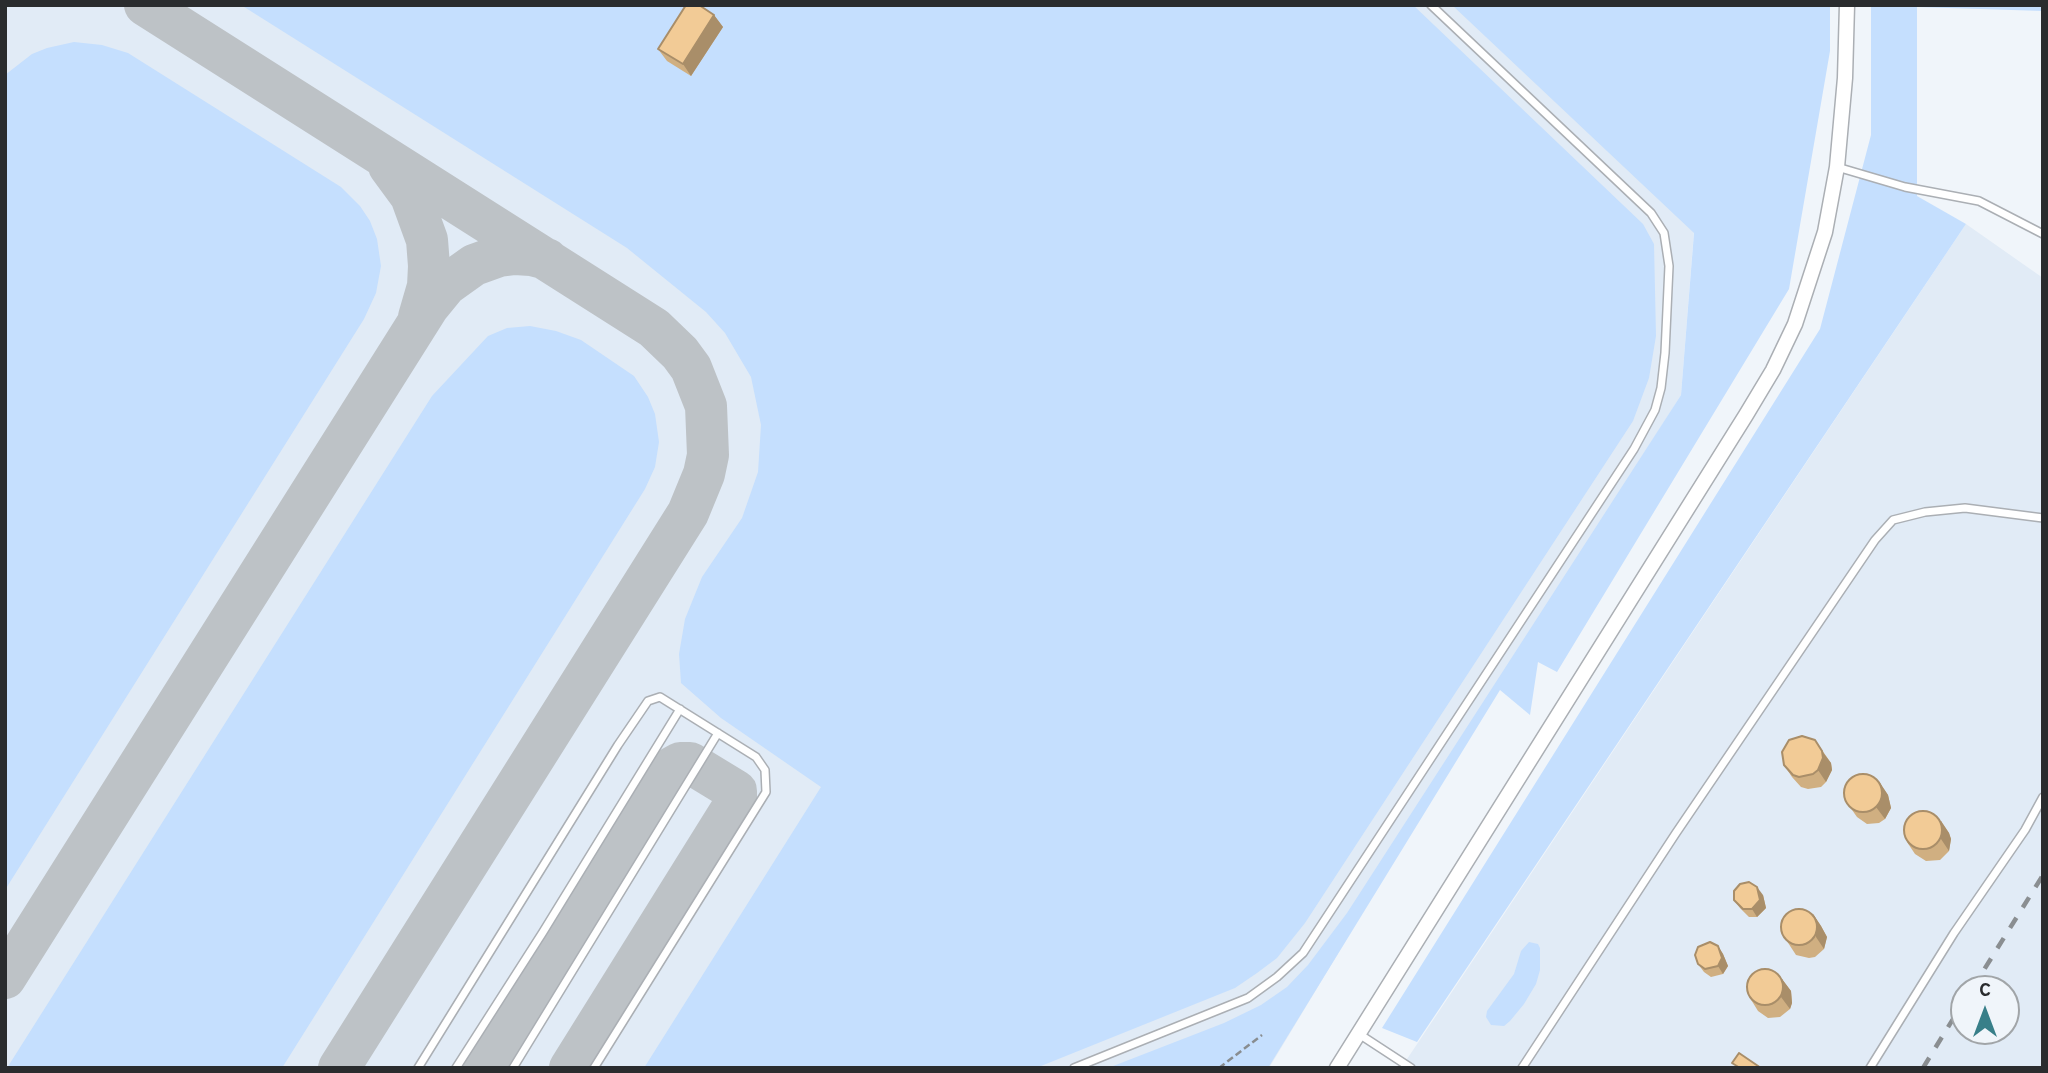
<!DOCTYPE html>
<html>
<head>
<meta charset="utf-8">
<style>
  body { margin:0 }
  #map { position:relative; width:2048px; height:1073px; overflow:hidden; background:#f0f5fa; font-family:Overpass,sans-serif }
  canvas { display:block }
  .frame { position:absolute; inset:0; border:7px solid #2a2c2e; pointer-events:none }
  .north { position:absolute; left:1950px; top:975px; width:70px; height:70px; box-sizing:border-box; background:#f0f5fa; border:2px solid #a1a5a8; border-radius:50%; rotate:0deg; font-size:19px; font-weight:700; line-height:28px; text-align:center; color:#2a2c2e }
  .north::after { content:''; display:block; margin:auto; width:24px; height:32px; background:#387f89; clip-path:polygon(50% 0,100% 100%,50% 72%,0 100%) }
</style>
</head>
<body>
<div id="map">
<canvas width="2048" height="1073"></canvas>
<div class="frame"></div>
<div class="north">С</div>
</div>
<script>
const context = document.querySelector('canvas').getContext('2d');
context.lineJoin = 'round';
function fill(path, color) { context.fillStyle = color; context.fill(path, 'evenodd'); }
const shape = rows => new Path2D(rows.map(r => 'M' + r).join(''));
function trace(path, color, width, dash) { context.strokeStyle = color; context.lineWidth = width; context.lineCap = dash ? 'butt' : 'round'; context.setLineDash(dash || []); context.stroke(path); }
fill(shape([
  [5,5,1712,5,1681,395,1498,688,1269,1068,5,1068],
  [1966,224,2043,278,2043,1068,1401,1068],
  [1964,989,2006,989,2006,1031,1964,1031]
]), '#e1ebf6');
fill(shape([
  [241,5,1413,5,1643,224,1654,244,1656,336,1649,378,1633,421,1305,923,1277,958,1257,973,1235,988,1036,1068,644,1068,821,787,721,718,681,683,679,654,685,619,702,577,742,518,758,472,761,425,751,377,725,333,706,312,627,248],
  [1452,5,1830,5,1830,51,1789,289,1557,672,1538,662,1530,715,1500,690,1268,1068,1108,1068,1224,1023,1261,1005,1287,987,1308,965,1347,913,1681,395,1694,233],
  [1871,5,2043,5,2043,11,1917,7,1917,196,1966,224,1417,1042,1382,1028,1820,329,1871,135],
  [74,42,102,45,128,53,341,187,360,206,370,221,377,239,381,266,376,293,364,319,5,890,5,75,32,54,47,48],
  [530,326,556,331,581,340,634,376,648,397,655,414,659,442,655,467,645,489,282,1068,7,1068,432,396,488,336,507,328],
  [1529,942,1538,944,1540,948,1540,970,1536,984,1524,1004,1510,1021,1504,1026,1491,1025,1486,1017,1487,1011,1514,974,1521,951]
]), '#c5dffe');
trace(shape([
  [145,5,654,328,680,353,691,368,706,406,708,455,704,474,688,513,339,1068],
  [389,166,411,196,427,240,429,266,428,286,419,317],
  [5,978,428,307,446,285,474,265,499,256,515,254,531,255,547,259],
  [483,1068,671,768,680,763,690,763,736,791,736,802,570,1068]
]), '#bdc2c6', 42);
const lane = shape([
  [1837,167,1905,187,1979,201,2043,234],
  [1359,1034,1411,1068],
  [418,1068,618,745,648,701,660,697,756,757,765,770,766,792,594,1068],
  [456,1068,543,932,680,709],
  [513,1068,718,733],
  [1074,1068,1248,998,1277,977,1303,953,1634,449,1655,410,1661,388,1665,353,1669,266,1664,233,1651,213,1431,5],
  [1522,1068,1676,833,1875,540,1893,520,1925,512,1965,508,2043,518],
  [1870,1068,1954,933,2025,830,2043,797]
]);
const street = shape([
  [1337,1068,1746,415,1773,370,1795,324,1825,232,1837,167,1845,78,1847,5]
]);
trace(lane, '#abafb4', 10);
trace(street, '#abafb4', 17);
trace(shape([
  [1219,1068,1262,1035]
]), '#898d90', 2.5, [7, 3.5]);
trace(lane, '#fff', 7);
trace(street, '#fff', 14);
trace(shape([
  [1972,989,2043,875],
  [1923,1068,1964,1001]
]), '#8a8e91', 4.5, [12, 12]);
fill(shape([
  [714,15,723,27,691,76,667,61,658,49],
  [1815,740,1831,763,1832,770,1826,782,1821,787,1808,789,1801,787,1792,777,1784,765],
  [1880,783,1888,795,1891,808,1885,819,1879,823,1867,824,1857,817,1845,800],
  [1941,821,1949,833,1951,839,1949,851,1940,860,1926,861,1915,854,1907,842],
  [1763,895,1766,908,1757,917,1749,917,1740,908,1734,900],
  [1813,914,1821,926,1827,937,1824,949,1815,957,1809,958,1796,955,1781,932],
  [1718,946,1723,954,1728,966,1723,974,1711,977,1704,972,1698,964],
  [1782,979,1791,991,1792,1003,1790,1009,1780,1017,1768,1018,1758,1011,1750,998]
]), '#d0af81');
fill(shape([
  [714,15,723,27,691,76,683,64],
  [1822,751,1831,763,1832,770,1826,782,1818,770],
  [1880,783,1888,795,1891,808,1885,819,1876,807],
  [1941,821,1949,833,1951,839,1949,851,1941,839],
  [1757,887,1763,895,1766,908,1757,917,1752,909],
  [1813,914,1821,926,1827,937,1824,949,1816,937],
  [1718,946,1723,954,1728,966,1723,974,1718,966],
  [1782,979,1791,991,1792,1003,1790,1009,1781,997]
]), '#a98e69');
const building = shape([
  [686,5,699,5,714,15,683,64,658,49,686,5],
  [1802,736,1815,740,1822,751,1823,758,1818,770,1813,774,1799,777,1793,775,1784,765,1782,752,1789,740,1802,736],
  '1844 793a19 19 0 1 1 38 0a19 19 0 1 1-38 0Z',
  '1904 830a19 19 0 1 1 38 0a19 19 0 1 1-38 0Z',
  [1749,882,1757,887,1760,900,1752,909,1743,909,1734,900,1734,891,1740,884,1749,882],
  '1781 927a18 18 0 1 1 36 0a18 18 0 1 1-36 0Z',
  [1710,942,1718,946,1722,958,1718,966,1705,969,1698,964,1695,955,1698,947,1710,942],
  '1747 987a18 18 0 1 1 36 0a18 18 0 1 1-36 0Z',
  [1739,1053,1761,1068,1740,1068,1732,1063,1739,1053]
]);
fill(building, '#f2cb96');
trace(building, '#a98e69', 2);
</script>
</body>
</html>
